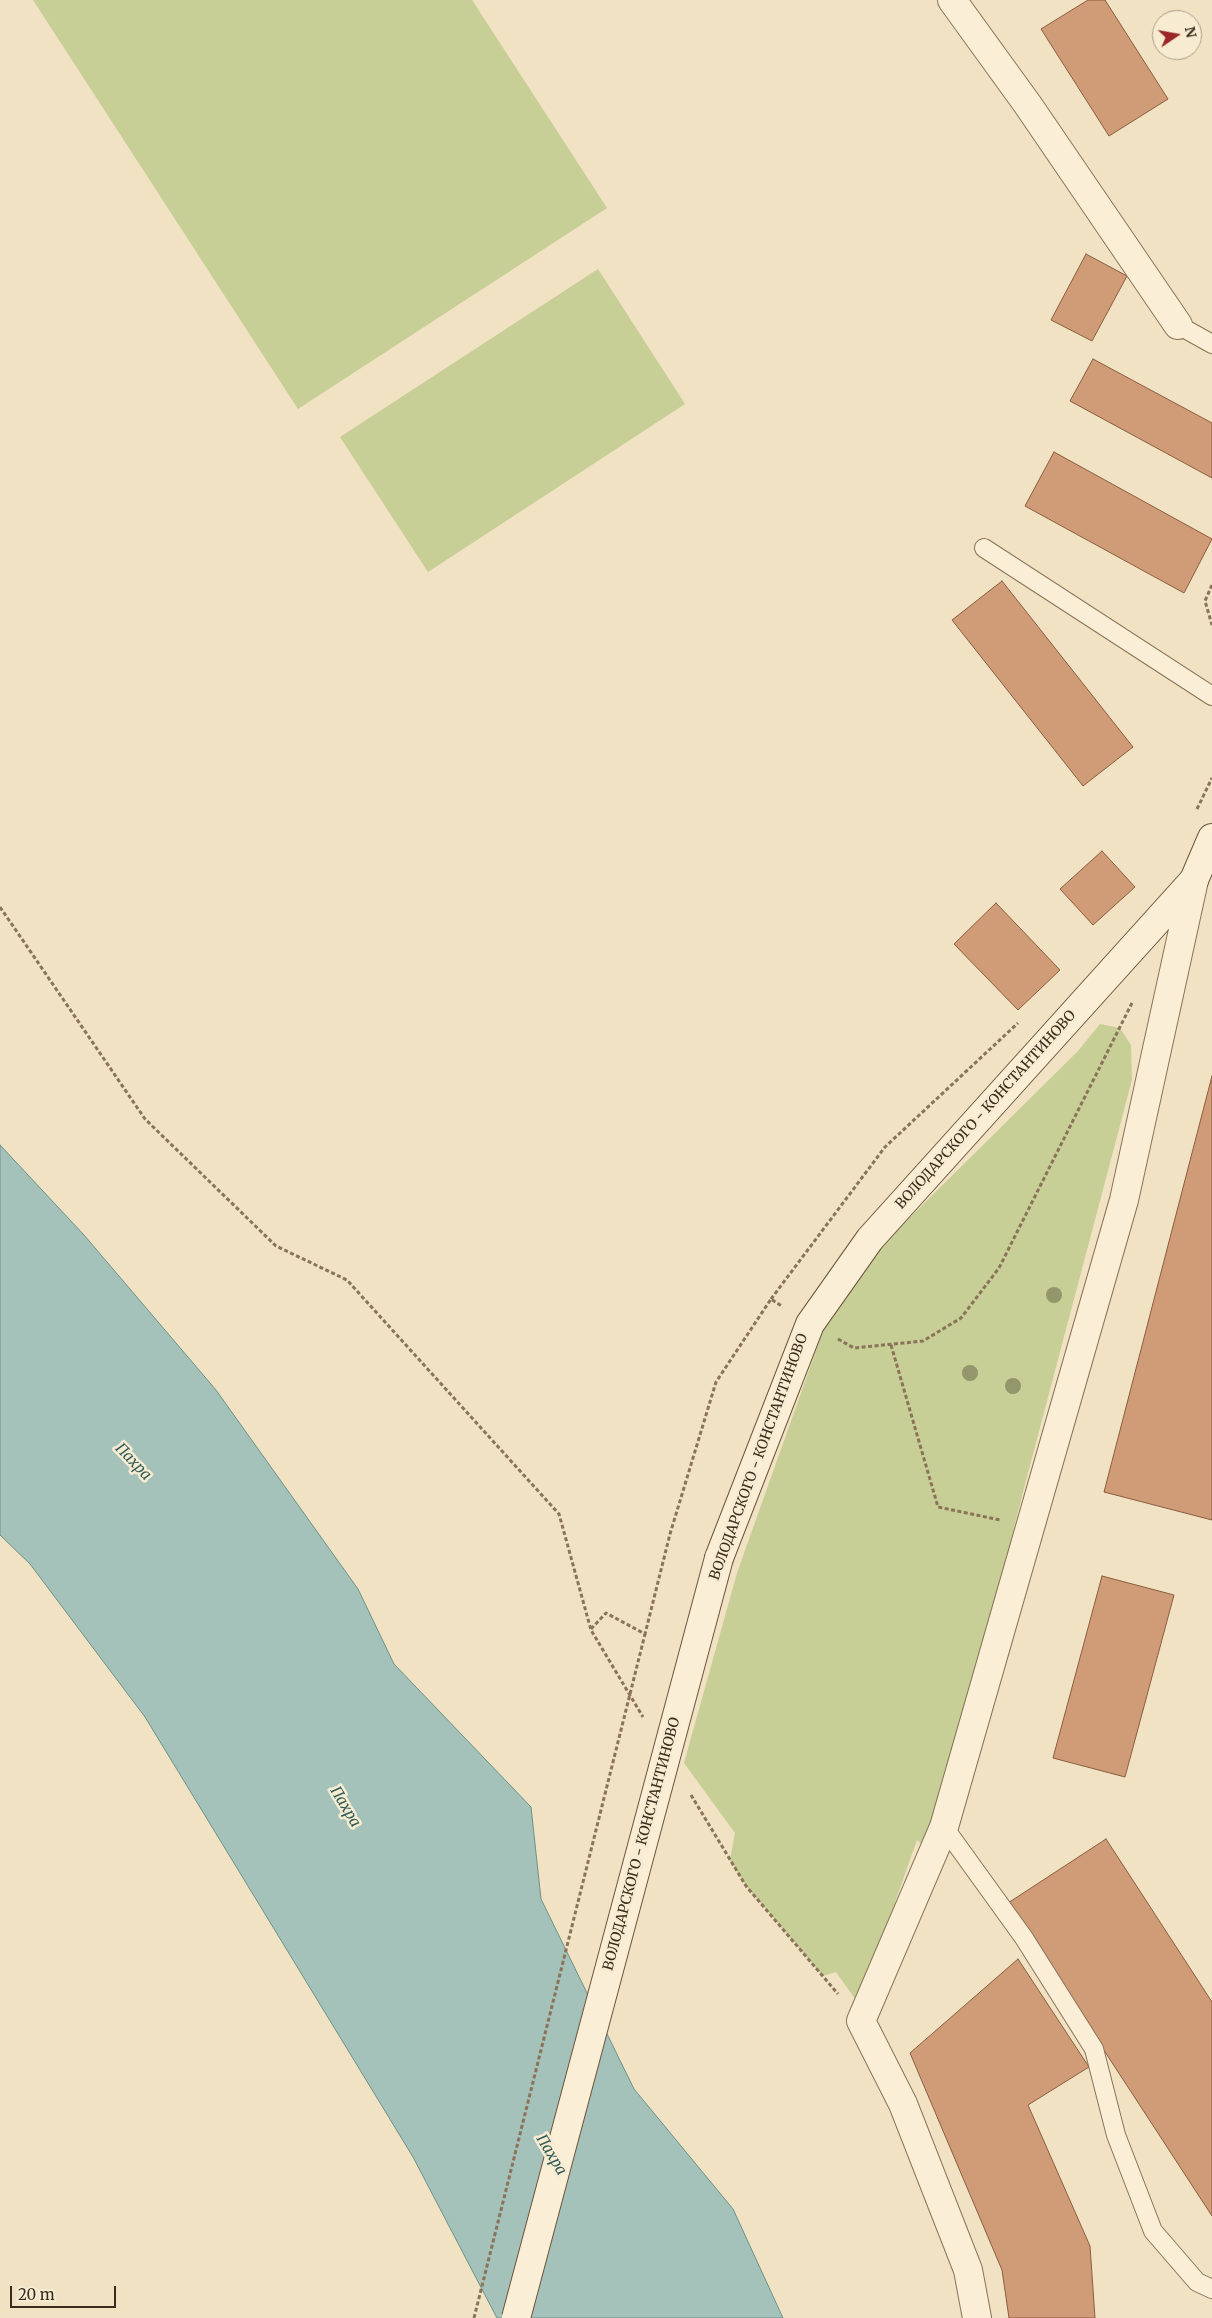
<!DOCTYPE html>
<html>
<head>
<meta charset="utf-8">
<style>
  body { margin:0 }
  #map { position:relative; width:1212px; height:2318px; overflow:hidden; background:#f0e2c3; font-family:Merriweather,serif }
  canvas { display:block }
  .north { position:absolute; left:1152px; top:10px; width:50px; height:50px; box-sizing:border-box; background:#f7ecd2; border:1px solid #ab9f8a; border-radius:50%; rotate:78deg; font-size:14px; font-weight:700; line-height:20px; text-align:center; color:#3a2b1d }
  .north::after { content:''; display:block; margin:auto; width:18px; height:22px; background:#9b2727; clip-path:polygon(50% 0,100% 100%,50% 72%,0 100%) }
  .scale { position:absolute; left:10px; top:2286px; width:106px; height:22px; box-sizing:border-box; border:2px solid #3a2b1d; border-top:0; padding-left:6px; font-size:15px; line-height:18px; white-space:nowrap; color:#3a2b1d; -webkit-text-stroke:4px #f7ecd2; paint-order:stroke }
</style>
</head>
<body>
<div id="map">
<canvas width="1212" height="2318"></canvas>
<div class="north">N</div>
<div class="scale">20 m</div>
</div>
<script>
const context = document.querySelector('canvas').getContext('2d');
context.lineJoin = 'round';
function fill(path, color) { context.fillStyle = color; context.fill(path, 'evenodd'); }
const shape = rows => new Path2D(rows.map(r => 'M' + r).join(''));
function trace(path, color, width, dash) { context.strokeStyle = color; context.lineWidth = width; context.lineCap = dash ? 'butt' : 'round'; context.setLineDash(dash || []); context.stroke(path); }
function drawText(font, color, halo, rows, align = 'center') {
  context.font = font + ' Merriweather,serif'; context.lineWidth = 5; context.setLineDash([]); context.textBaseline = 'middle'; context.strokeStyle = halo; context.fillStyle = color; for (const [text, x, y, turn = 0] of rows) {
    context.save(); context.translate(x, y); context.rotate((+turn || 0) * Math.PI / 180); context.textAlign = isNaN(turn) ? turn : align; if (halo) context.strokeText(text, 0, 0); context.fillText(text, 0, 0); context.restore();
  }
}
fill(shape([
  [33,0,472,0,607,208,298,409],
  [598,269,685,404,428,572,340,437],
  [1100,1024,1120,1028,1131,1045,1132,1080,1024,1488,932,1854,917,1840,895,1902,908,1910,858,2003,836,1972,823,1976,746,1886,730,1860,735,1833,684,1763,737,1573,823,1331,880,1247,1078,1051]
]), '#c7ce96');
const water = shape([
  [0,1145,84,1235,216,1390,358,1589,394,1664,531,1807,541,1899,634,2089,733,2209,783,2318,497,2318,413,2157,145,1717,30,1564,0,1535,0,1145]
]);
fill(water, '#a5c2ba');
trace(water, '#6b9188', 1);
const building = shape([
  [1088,0,1105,0,1168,99,1109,136,1041,29,1088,0],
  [1086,254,1127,276,1092,341,1051,320,1086,254],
  [1093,359,1212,423,1212,478,1070,401,1093,359],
  [1054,452,1212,539,1184,593,1025,506,1054,452],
  [1002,581,1133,747,1083,786,952,620,1002,581],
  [1102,851,1135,887,1093,925,1060,889,1102,851],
  [996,903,1060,970,1018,1010,954,944,996,903],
  [1212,1076,1212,1520,1104,1492,1212,1076],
  [1102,1576,1174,1595,1125,1777,1053,1758,1102,1576],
  [1106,1839,1212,2002,1212,2216,1008,1903,1106,1839],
  [1018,1959,1089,2067,1028,2105,1090,2246,1095,2318,1009,2318,1002,2270,910,2053,1018,1959]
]);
fill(building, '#cf9c77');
trace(building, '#8a5d3e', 1);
const lane = shape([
  [1178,325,1212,344],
  [984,548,1212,696],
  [944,1827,1024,1938,1094,2049,1116,2135,1153,2231,1197,2282,1212,2289]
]);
const street = shape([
  [952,0,1028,105,1178,325],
  [977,2318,968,2270,903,2104,861,2021,944,1827,1124,1200,1194,880]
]);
const secondary = shape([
  [719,1558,810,1324,870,1239,1194,880,1212,838]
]);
trace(lane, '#8a7359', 20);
trace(street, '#8a7359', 30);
trace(secondary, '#6c543c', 30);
trace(shape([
  [1212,585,1205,601,1212,625],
  [1197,809,1212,778],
  [0,907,145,1119,276,1246,347,1280,559,1514,591,1630,643,1717],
  [771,1299,885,1147,1018,1023],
  [838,1339,854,1348,923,1341,961,1318,999,1268,1132,1003],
  [891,1345,938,1507,1000,1520],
  [591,1629,606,1613,645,1634,670,1534,716,1382,771,1299,783,1307],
  [691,1795,746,1886,838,1994]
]), '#8a7359', 3, [4, 2.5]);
trace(lane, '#faefd6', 18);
trace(street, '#faefd6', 28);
trace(secondary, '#faefd6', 28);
const secondaryBridge = shape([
  [516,2318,719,1558]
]);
trace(secondaryBridge, '#6c543c', 30, []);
trace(shape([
  [474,2318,645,1634]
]), '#8a7359', 3, [4, 2.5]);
trace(secondaryBridge, '#faefd6', 28);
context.fillStyle = '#94966b';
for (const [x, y] of [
  [1054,1295],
  [970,1373],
  [1013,1386]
]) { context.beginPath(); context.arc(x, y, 8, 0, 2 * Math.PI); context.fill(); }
drawText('14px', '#3a2b1d', '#f7ecd2', [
  ["ВОЛОДАРСКОГО - КОНСТАНТИНОВО",986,1110,-48],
  ["ВОЛОДАРСКОГО - КОНСТАНТИНОВО",759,1457,-70],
  ["ВОЛОДАРСКОГО - КОНСТАНТИНОВО",642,1844,-75]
]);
drawText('italic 15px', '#2c5a57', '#f7ecd2', [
  ["Пахра",133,1462,46],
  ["Пахра",345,1807,59],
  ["Пахра",551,2155,59]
]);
</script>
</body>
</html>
